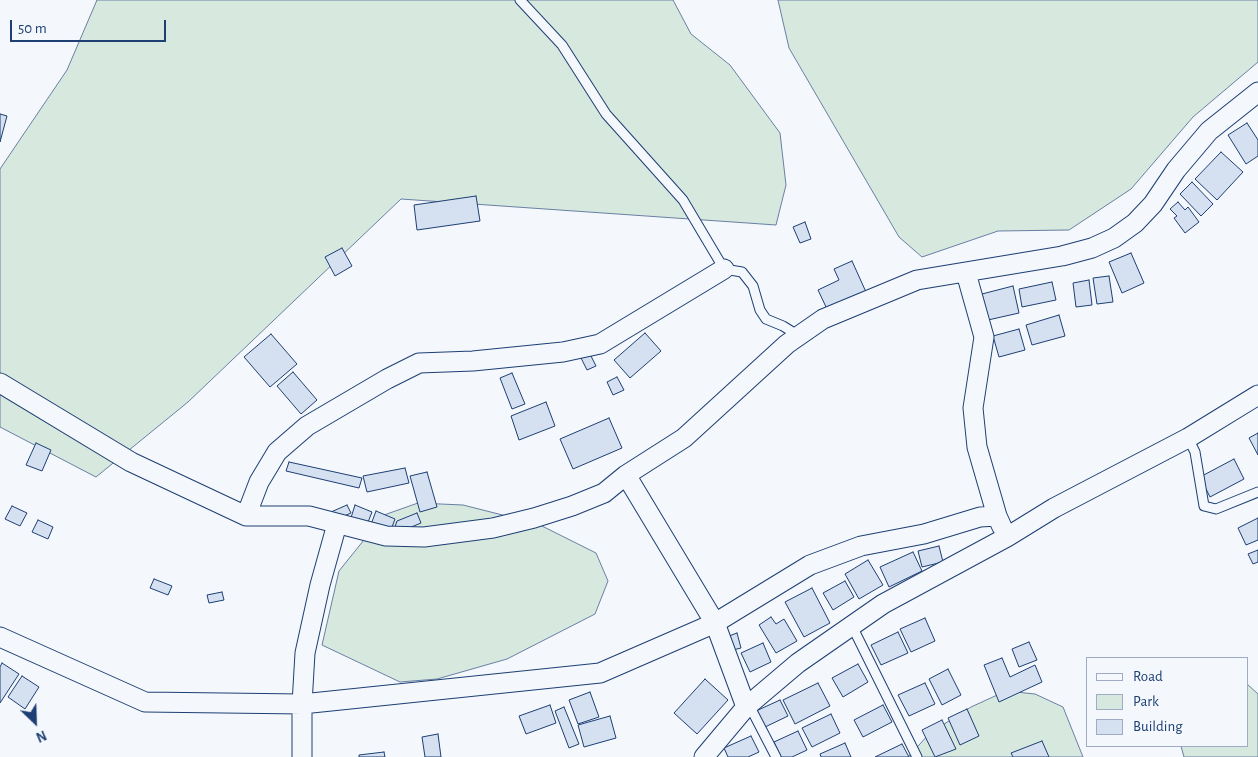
<!DOCTYPE html>
<html>
<head>
<meta charset="utf-8">
<style>
  body { margin:0 }
  #map { position:relative; width:1258px; height:757px; overflow:hidden; background:#f4f7fb; font-family:"Alegreya Sans",sans-serif }
  canvas { display:block }
  .legend { position:absolute; left:1086px; top:657px; width:162px; height:90px; box-sizing:border-box; background:#f4f7fb; border:1px solid #9eadc5; margin:0; padding:6px 9px; list-style:none; font-size:15px; color:#1d3f73 }
  .legend li { display:flex; align-items:center; gap:10px; height:25px }
  .legend b { width:25px; border:1px solid #9eadc5 }
  .north { position:absolute; left:10px; top:697px; width:50px; height:50px; -webkit-text-stroke:4px #f4f7fb; paint-order:stroke; rotate:156deg; font-size:14px; font-weight:700; line-height:20px; text-align:center; color:#1d3f73 }
  .north::after { content:''; display:block; margin:auto; width:18px; height:22px; background:#1d3f73; clip-path:polygon(50% 0,100% 100%,50% 72%,0 100%) }
  .scale { position:absolute; left:10px; top:20px; width:156px; height:22px; box-sizing:border-box; border:2px solid #1d3f73; border-top:0; padding-left:6px; font-size:15px; line-height:18px; white-space:nowrap; color:#1d3f73; -webkit-text-stroke:4px #f4f7fb; paint-order:stroke }
</style>
</head>
<body>
<div id="map">
<canvas width="1258" height="757"></canvas>
<ul class="legend">
<li><b style="height:6px;background:#f4f7fb"></b>Road</li>
<li><b style="height:14px;background:#d7e8df"></b>Park</li>
<li><b style="height:14px;background:#d5e0f0"></b>Building</li>
</ul>
<div class="north">N</div>
<div class="scale">50 m</div>
</div>
<script>
const context = document.querySelector('canvas').getContext('2d');
context.lineJoin = 'round';
function fill(path, color) { context.fillStyle = color; context.fill(path, 'evenodd'); }
const shape = rows => new Path2D(rows.map(r => 'M' + r).join(''));
function trace(path, color, width, dash) { context.strokeStyle = color; context.lineWidth = width; context.lineCap = dash ? 'butt' : 'round'; context.setLineDash(dash || []); context.stroke(path); }
const green = shape([
  [97,0,673,0,691,34,730,65,780,133,786,185,776,225,401,199,188,402,96,477,0,427,0,169,67,70,97,0],
  [778,0,1258,0,1258,62,1193,117,1131,189,1069,230,998,231,922,257,899,237,789,48,778,0],
  [418,503,463,505,538,524,596,553,608,581,595,614,507,659,437,679,400,682,322,645,339,571,384,515,418,503],
  [1247,684,1258,694,1258,757,1184,757,1181,746,1247,746,1247,684],
  [1006,691,1035,694,1063,707,1083,757,908,757,930,733,971,707,1006,691]
]);
fill(green, '#d7e8df');
trace(green, '#687fa3', 1);
const building = shape([
  [0,114,7,116,0,142,0,114],
  [1247,123,1258,140,1258,156,1246,164,1228,135,1247,123],
  [1221,152,1243,172,1217,200,1195,179,1221,152],
  [1192,182,1213,204,1201,216,1180,194,1192,182],
  [476,196,480,221,417,230,414,205,476,196],
  [1178,202,1185,210,1188,207,1199,222,1185,233,1174,218,1177,216,1170,209,1178,202],
  [805,222,811,239,800,243,793,227,805,222],
  [342,248,352,266,335,276,325,257,342,248],
  [1131,253,1144,283,1122,293,1109,262,1131,253],
  [852,261,866,292,827,309,818,290,839,280,834,269,852,261],
  [1109,276,1113,302,1097,304,1093,278,1109,276],
  [1089,280,1092,305,1076,307,1073,283,1089,280],
  [1052,282,1056,300,1022,307,1019,289,1052,282],
  [1013,286,1019,313,988,320,982,294,1013,286],
  [1059,315,1065,336,1032,345,1026,325,1059,315],
  [1019,329,1025,350,999,357,993,336,1019,329],
  [645,333,661,351,630,378,614,360,645,333],
  [271,334,297,364,270,387,244,357,271,334],
  [590,354,596,366,587,370,581,358,590,354],
  [293,372,317,400,301,414,277,386,293,372],
  [512,373,525,404,512,409,500,378,512,373],
  [617,377,624,390,613,395,607,382,617,377],
  [546,402,555,426,519,440,511,416,546,402],
  [609,418,622,448,573,469,560,439,609,418],
  [1258,433,1258,455,1249,438,1258,433],
  [36,443,51,450,42,471,26,465,36,443],
  [1234,459,1244,479,1210,497,1200,477,1234,459],
  [289,462,362,478,359,488,286,471,289,462],
  [405,468,409,483,367,492,363,476,405,468],
  [427,472,437,507,420,512,410,476,427,472],
  [347,505,351,513,335,520,331,512,347,505],
  [355,505,372,512,365,530,349,524,355,505],
  [12,506,27,513,20,526,5,519,12,506],
  [376,511,395,519,389,535,370,527,376,511],
  [417,513,421,523,392,535,397,521,417,513],
  [1258,518,1258,540,1246,545,1238,528,1258,518],
  [38,520,53,527,48,539,32,532,38,520],
  [939,546,943,562,922,567,918,551,939,546],
  [1258,550,1258,562,1253,564,1248,554,1258,550],
  [913,552,922,571,889,587,880,567,913,552],
  [868,560,883,585,859,599,845,574,868,560],
  [154,579,172,586,168,595,150,588,154,579],
  [845,581,854,597,833,610,823,593,845,581],
  [812,588,830,623,804,637,785,602,812,588],
  [222,592,224,600,209,603,207,595,222,592],
  [771,617,776,624,784,619,797,641,776,653,759,625,771,617],
  [925,618,935,641,911,652,900,629,925,618],
  [898,632,908,653,881,665,871,645,898,632],
  [737,633,741,648,733,650,729,636,737,633],
  [1029,642,1037,660,1019,667,1012,649,1029,642],
  [763,643,771,662,750,672,741,653,763,643],
  [1002,658,1010,677,1035,665,1042,682,999,702,984,665,1002,658],
  [2,663,19,674,0,703,0,667,2,663],
  [858,664,868,682,843,697,832,678,858,664],
  [948,669,961,695,942,705,929,679,948,669],
  [22,676,39,687,25,709,8,697,22,676],
  [705,679,728,700,697,734,674,713,705,679],
  [818,683,830,706,795,724,783,700,818,683],
  [925,683,935,704,909,716,898,695,925,683],
  [590,692,599,717,578,724,569,700,590,692],
  [780,700,788,716,763,728,756,711,780,700],
  [550,705,556,723,526,734,519,716,550,705],
  [883,705,892,722,863,737,854,720,883,705],
  [564,707,579,744,569,748,555,711,564,707],
  [967,709,979,736,960,745,948,718,967,709],
  [831,714,840,733,812,747,802,728,831,714],
  [610,716,616,738,584,747,578,725,610,716],
  [942,720,956,749,935,757,922,730,942,720],
  [798,731,807,750,792,757,781,757,774,742,798,731],
  [438,734,441,757,425,757,422,737,438,734],
  [751,736,759,752,748,757,728,757,724,748,751,736],
  [1042,741,1049,757,1013,757,1011,753,1042,741],
  [845,743,851,757,821,757,820,754,845,743],
  [902,744,909,757,875,757,902,744],
  [384,752,385,757,359,757,359,755,384,752]
]);
fill(building, '#d5e0f0');
trace(building, '#1d3f73', 1);
const service = shape([
  [520,0,562,45,606,114,683,200,724,269,742,272,753,286,760,310,766,319,783,326,799,336],
  [1188,438,1195,452,1204,506,1216,509,1258,492],
  [852,626,917,757],
  [749,705,776,757]
]);
const minor = shape([
  [966,273,984,337,973,408,977,447,997,516,1002,527],
  [0,383,131,462,246,516,309,516,386,536,424,537,493,528,534,518,572,506,604,493,626,475,684,438,787,344,823,319,917,280,1062,256,1092,248,1114,238,1135,223,1153,204,1176,170,1209,131,1258,92],
  [626,475,715,623,746,707],
  [246,516,259,482,277,452,307,426,387,379,419,363,473,361,563,352,600,344,724,269],
  [0,637,145,702,302,704,600,673,715,623,810,565,861,546,924,534,980,517,997,516],
  [302,757,302,704,305,653,320,585,337,524],
  [704,757,746,707,798,663,883,604,1007,537,1054,508,1188,438,1258,395]
]);
trace(service, '#1d3f73', 11);
trace(minor, '#1d3f73', 21);
trace(service, '#f4f7fb', 9);
trace(minor, '#f4f7fb', 19);
</script>
</body>
</html>
